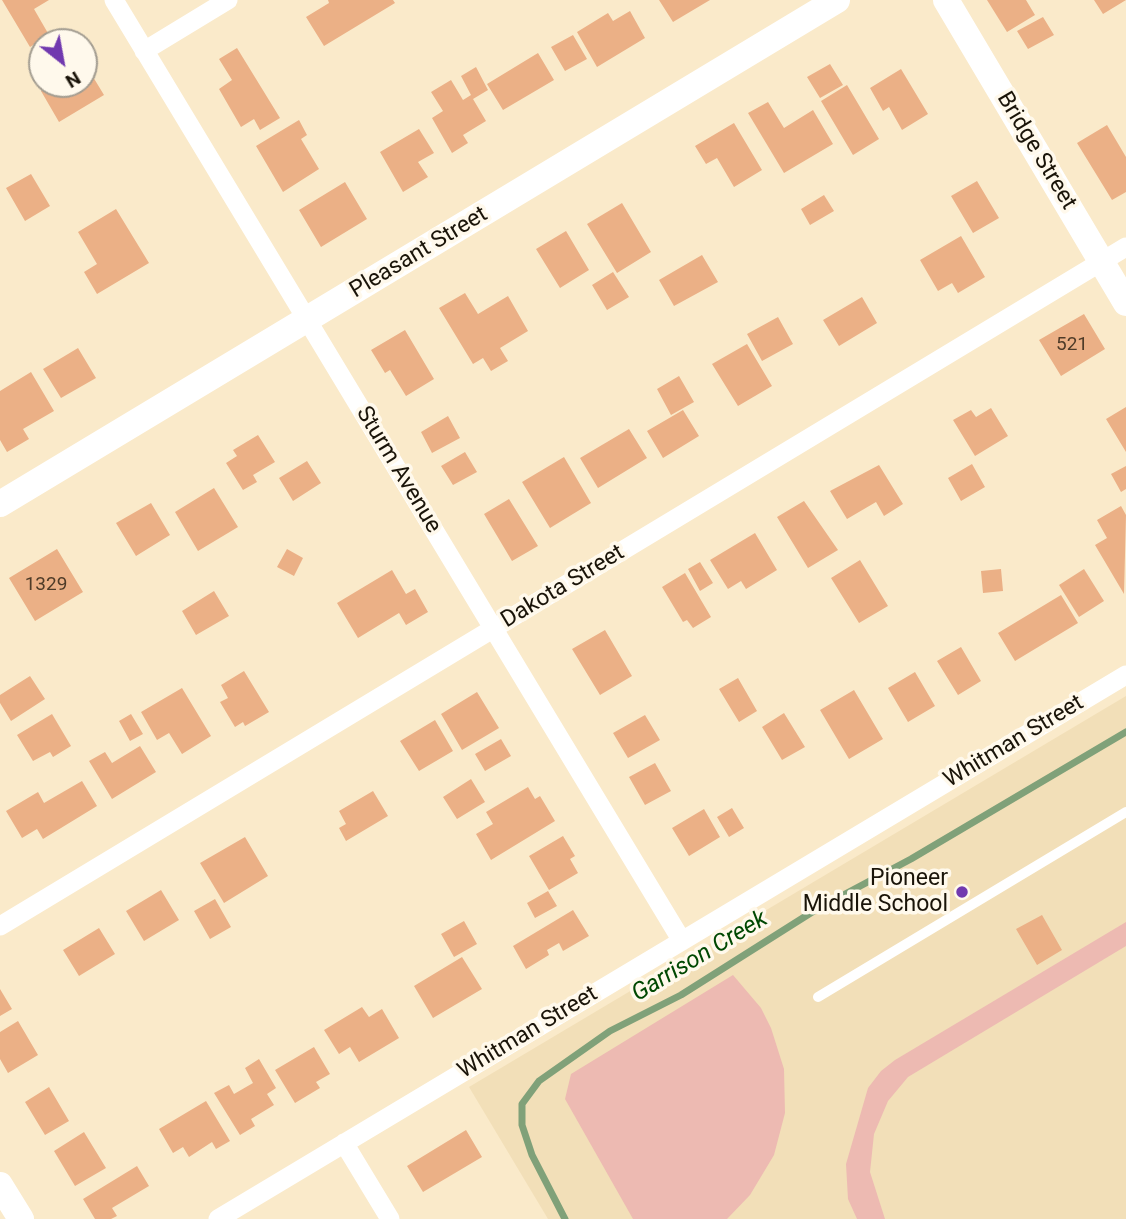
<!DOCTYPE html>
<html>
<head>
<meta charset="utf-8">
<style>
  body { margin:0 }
  #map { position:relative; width:1126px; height:1219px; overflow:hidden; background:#faeaca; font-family:Roboto,sans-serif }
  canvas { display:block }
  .north { position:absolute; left:28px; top:28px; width:70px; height:70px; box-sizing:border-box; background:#fff9ec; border:2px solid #a39d91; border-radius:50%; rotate:149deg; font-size:19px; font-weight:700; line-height:28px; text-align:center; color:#1a1409 }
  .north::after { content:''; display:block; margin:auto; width:24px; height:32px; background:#7139af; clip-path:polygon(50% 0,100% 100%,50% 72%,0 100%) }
</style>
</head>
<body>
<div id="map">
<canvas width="1126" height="1219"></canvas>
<div class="north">N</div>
</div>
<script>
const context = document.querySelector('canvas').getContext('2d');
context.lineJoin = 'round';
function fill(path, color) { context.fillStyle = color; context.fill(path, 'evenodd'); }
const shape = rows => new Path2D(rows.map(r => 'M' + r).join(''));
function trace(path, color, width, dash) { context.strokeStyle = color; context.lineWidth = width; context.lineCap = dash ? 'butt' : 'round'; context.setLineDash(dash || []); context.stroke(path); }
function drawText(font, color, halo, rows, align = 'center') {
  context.font = font + ' Roboto,sans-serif'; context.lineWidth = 7; context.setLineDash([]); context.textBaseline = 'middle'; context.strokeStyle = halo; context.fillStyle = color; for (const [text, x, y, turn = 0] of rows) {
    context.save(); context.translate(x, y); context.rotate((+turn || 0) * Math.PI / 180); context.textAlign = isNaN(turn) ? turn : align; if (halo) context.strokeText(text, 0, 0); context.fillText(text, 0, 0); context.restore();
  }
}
fill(shape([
  [1126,696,1126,1219,548,1219,469,1087]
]), '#f2dfb8');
fill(shape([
  [1126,922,1126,946,908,1077,888,1101,874,1134,870,1172,885,1219,857,1219,848,1199,846,1164,868,1088,881,1071,895,1060],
  [733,975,761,1008,771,1028,784,1069,785,1113,774,1155,750,1195,727,1219,633,1219,565,1099,571,1074]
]), '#edbab2');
trace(shape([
  [565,1219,532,1155,522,1125,522,1104,539,1081,610,1031,681,995,817,909,911,859,1126,732]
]), '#80a179', 7);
fill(shape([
  [2,0,49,0,34,9,49,35,30,47],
  [328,0,393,0,395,3,324,46,306,17,329,3],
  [659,0,710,0,673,22],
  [987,0,1026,0,1035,15,1007,32],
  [1094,0,1126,0,1103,14],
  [630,11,645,38,597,67,577,32,608,13,613,21],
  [1043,17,1054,35,1028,49,1017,31],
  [573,35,587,59,565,71,551,47],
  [237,48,280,118,260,130,254,119,241,127,219,89,232,80,219,59],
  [538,53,554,80,503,110,487,84],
  [84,62,104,95,59,122,41,91,52,84,84,84],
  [830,64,843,85,820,98,807,77],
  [476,67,488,90,473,99,486,121,463,135,468,143,452,153,432,118,443,111,431,92,451,80,463,100,471,95,461,76],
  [901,69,928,114,902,130,889,107,883,111,870,88],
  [847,85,879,139,853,155,821,101],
  [768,102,784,128,813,110,833,144,784,173,748,113],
  [299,120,307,135,301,139,319,169,283,192,256,146],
  [734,123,762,170,734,187,717,158,706,164,695,146],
  [1107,125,1126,157,1126,192,1112,200,1077,143],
  [419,129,434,153,418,162,428,177,403,192,380,152],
  [31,174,50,206,25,221,6,188],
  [977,181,999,218,973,233,951,196],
  [345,182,367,219,321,247,299,210],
  [824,195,834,211,810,225,801,209],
  [622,203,651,252,617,273,587,224],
  [116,209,149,263,97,294,84,272,97,264,78,232],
  [566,231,589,270,560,288,536,249],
  [961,236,985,277,958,293,952,283,938,291,920,260],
  [702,255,718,282,674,306,659,280],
  [613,272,629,297,607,310,592,285],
  [465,293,478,314,508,296,528,331,500,348,508,361,491,371,483,358,473,364,439,308],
  [862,297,877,323,839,346,823,320],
  [1084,314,1105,349,1061,376,1039,340],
  [778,317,793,344,762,361,747,334],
  [405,330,434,379,406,396,390,370,385,373,371,350],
  [747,344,772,386,738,406,712,364],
  [78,348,96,378,61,398,43,369],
  [31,372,54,411,23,429,29,439,7,452,0,440,0,391],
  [679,376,694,402,671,415,657,389],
  [1126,407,1126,452,1106,419],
  [991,408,1008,436,975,456,953,420,971,410,976,417],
  [683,410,699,436,663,458,647,431],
  [448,416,460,438,432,453,421,432],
  [629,429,647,458,598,488,580,458],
  [258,435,275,462,253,475,257,482,243,490,226,463,237,456,233,450],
  [465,452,477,472,453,485,441,466],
  [564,457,591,503,550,528,522,482],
  [307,461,321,483,293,501,279,478],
  [972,464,985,487,961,501,948,478],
  [879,465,903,504,884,516,876,502,847,519,830,491],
  [1126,466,1126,489,1121,492,1111,474],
  [214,488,238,527,198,551,175,512],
  [509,499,538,546,512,561,484,514],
  [804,501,838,550,808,568,777,517],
  [151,503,170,535,136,556,116,523],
  [1121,506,1126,515,1124,594,1095,545,1107,538,1097,520],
  [755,533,777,570,746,589,741,581,728,589,710,560],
  [57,549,83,592,35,621,9,578],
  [287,549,303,558,294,576,277,567],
  [860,560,888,606,859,623,831,578],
  [700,562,713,583,700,591,688,569],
  [1001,569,1003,591,983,593,981,571],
  [1084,569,1104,601,1079,617,1059,585],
  [392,570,406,594,415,589,428,612,406,625,399,613,358,638,337,603],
  [685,573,711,617,693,628,687,620,683,622,662,587],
  [214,591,229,616,196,635,182,611],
  [1061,595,1078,623,1015,661,998,633],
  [605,630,632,676,600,695,572,649],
  [961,647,981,681,958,695,937,661],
  [244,671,269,712,245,726,243,722,235,727,220,702,228,698,221,685],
  [915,672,935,706,908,722,888,688],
  [30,676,45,699,11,721,0,703,0,695],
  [738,678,757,711,739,722,719,689],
  [182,688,211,736,182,754,169,733,157,740,141,712],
  [854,690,883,739,849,759,820,710],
  [477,692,499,728,462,750,441,714],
  [784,713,805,747,782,760,762,727],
  [52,714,71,746,53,757,50,752,33,761,17,735],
  [131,714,143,734,130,741,119,721],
  [645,715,660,740,628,758,613,733],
  [435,720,453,751,419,771,400,741],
  [501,739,511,756,485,771,475,754],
  [140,746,156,772,112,799,89,761,105,752,112,763],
  [655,763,671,791,645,805,629,777],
  [471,779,485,802,457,819,443,797],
  [82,781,97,806,43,839,37,829,22,838,6,811,38,792,44,803],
  [528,787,535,799,540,796,555,821,491,860,476,834,493,824,486,812],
  [373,791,388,816,346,841,339,828,346,824,339,811],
  [732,808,744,828,729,837,717,817],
  [704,809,720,837,689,856,672,828],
  [563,836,575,856,570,859,578,873,549,890,529,856],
  [245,837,268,876,224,903,200,863],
  [161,890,179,920,144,941,126,911],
  [548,891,557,906,535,918,527,903],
  [215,899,231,927,210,939,194,911],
  [573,910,589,936,563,951,559,943,547,950,549,955,526,969,513,946],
  [1042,915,1062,950,1037,965,1016,929],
  [464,921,477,944,454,957,441,934],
  [99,928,115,954,79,976,63,950],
  [462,957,482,989,433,1018,414,986],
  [0,989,12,1009,0,1016],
  [362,1007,369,1017,382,1009,399,1038,359,1062,350,1047,339,1054,324,1030],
  [18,1021,38,1055,8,1073,0,1059,0,1032],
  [314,1047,330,1074,316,1082,320,1088,295,1103,275,1070],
  [259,1059,276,1088,267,1094,274,1105,251,1119,255,1126,240,1135,214,1093,229,1085,234,1094,253,1083,245,1068],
  [49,1087,69,1121,45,1135,25,1102],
  [206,1101,230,1141,216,1149,212,1142,189,1157,183,1147,173,1153,159,1129],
  [466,1130,482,1157,423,1192,407,1166],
  [84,1132,106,1168,75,1186,54,1151],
  [137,1166,149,1186,112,1208,117,1216,111,1219,95,1219,83,1199]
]), '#ebb086');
trace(shape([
  [818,997,1126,812]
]), '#fff', 10);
trace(shape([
  [114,0,682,941],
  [144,51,228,0],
  [0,926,1126,247],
  [344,1143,390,1219],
  [218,1219,1126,675]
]), '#fff', 19);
trace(shape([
  [946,0,1126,303],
  [0,504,837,0],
  [0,1185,21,1219]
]), '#fff', 26);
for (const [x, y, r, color] of [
  [962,892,7,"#7139af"]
]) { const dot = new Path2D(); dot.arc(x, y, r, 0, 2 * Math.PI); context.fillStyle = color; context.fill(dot); trace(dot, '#fff9ec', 2.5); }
drawText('19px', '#4e3b28', null, [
  ["521",1072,345],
  ["1329",46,585]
]);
drawText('23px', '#1a1409', '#fff9ec', [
  ["Bridge Street",1036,151,59],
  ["Pleasant Street",419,253,-31],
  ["Sturm Avenue",398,470,59],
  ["Dakota Street",563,587,-31],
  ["Whitman Street",1014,742,-31],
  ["Whitman Street",528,1033,-31]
]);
drawText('23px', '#1a1409', '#fff9ec', [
  ["Pioneer",948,879],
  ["Middle School",948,905]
], 'right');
drawText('italic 24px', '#004802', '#fff9ec', [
  ["Garrison Creek",700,957,-31]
]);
</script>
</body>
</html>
